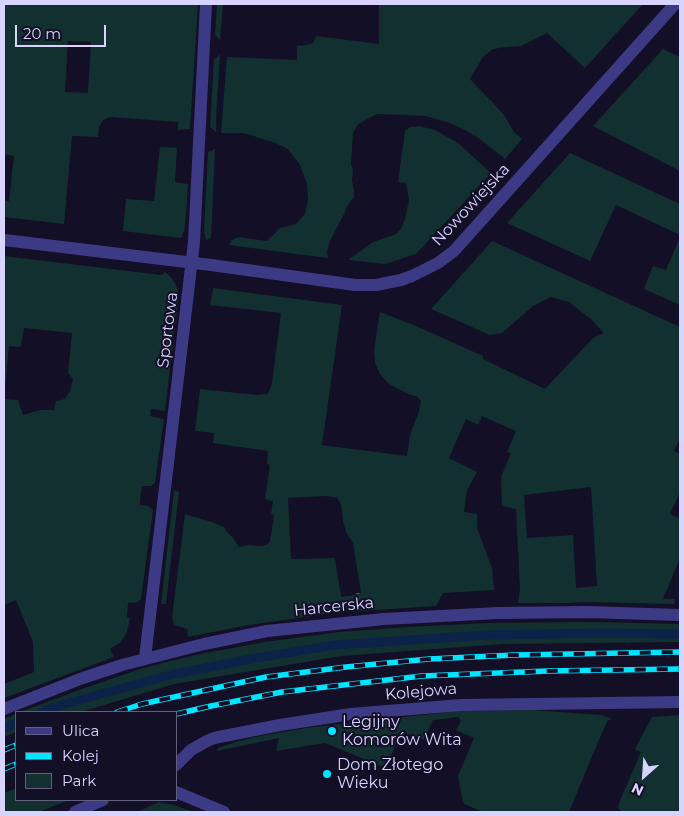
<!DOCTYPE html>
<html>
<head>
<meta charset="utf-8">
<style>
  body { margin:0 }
  #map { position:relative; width:684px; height:816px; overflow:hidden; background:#130f26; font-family:Montserrat,sans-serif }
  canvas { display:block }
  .frame { position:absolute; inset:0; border:5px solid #d9d4ff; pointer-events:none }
  .legend { position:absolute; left:15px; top:711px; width:162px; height:90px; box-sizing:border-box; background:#130f26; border:1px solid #625e7d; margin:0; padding:6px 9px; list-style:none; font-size:15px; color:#d9d4ff }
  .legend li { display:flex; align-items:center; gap:10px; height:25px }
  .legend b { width:25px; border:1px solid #625e7d }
  .north { position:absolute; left:619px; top:751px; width:50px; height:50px; -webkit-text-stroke:4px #130f26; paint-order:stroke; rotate:206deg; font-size:14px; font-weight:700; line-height:20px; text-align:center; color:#d9d4ff }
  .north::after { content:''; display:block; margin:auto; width:18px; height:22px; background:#d9d4ff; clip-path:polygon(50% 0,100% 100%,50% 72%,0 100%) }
  .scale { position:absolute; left:15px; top:25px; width:91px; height:22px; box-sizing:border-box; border:2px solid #d9d4ff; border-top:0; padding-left:6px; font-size:15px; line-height:18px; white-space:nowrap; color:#d9d4ff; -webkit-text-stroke:4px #130f26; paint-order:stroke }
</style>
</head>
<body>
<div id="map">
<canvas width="684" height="816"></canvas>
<div class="frame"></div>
<ul class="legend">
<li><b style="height:6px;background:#3d3a85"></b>Ulica</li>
<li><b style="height:6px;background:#00e5ff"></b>Kolej</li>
<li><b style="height:14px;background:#12302f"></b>Park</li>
</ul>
<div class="north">N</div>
<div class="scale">20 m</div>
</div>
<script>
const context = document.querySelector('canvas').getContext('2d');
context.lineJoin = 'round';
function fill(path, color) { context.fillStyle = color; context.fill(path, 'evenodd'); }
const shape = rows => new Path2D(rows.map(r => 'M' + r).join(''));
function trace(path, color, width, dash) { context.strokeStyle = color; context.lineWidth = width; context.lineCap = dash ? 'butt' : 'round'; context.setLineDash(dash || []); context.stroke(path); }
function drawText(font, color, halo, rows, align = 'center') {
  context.font = font + ' Montserrat,sans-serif'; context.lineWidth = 4; context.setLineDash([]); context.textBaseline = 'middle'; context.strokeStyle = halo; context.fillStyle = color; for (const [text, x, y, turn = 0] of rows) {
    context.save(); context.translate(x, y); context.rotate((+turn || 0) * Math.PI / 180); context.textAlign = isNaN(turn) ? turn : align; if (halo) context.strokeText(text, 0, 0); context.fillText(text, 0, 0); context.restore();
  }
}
fill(shape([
  [4,4,198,4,190,129,178,130,178,122,110,117,103,120,99,127,98,137,72,136,64,224,4,217,4,201,9,201,14,156,4,154],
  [68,41,91,42,88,92,87,93,65,92],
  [217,4,223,4,220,40,215,35],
  [379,4,642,5,585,68,547,33,521,46,506,47,493,49,483,57,470,79,495,105,504,115,514,132,522,139,505,159,480,139,465,130,450,123,426,116,377,114,358,124,353,133,351,164,353,170,352,180,354,190,354,197,347,206,344,214,330,241,327,252,328,258,229,245,232,240,238,237,267,241,280,228,296,224,305,214,308,200,307,184,300,165,288,149,273,142,244,133,221,133,227,57,297,60,297,46,307,45,313,43,316,36,379,44],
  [663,49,680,57,680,171,593,126],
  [220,54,216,117,216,132,210,127,214,60],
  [419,126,435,130,458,143,491,173,416,254,385,264,348,260,373,242,396,234,401,229,405,219,409,200,406,183,398,182,405,131,410,127],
  [160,147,177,148,175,182,188,184,186,215,184,231,181,238,123,231,126,199,154,201],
  [215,149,211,238,206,240,204,231,208,152],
  [570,153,680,204,680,235,616,205,590,261,507,223],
  [680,237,680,305,644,289,653,266,666,270],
  [492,241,680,327,680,438,674,451,680,454,680,492,670,514,680,519,680,558,663,599,675,599,674,604,581,602,571,603,518,603,520,589,516,509,502,506,501,477,511,453,507,452,516,431,482,416,478,425,466,419,449,458,477,472,467,490,464,512,477,514,477,528,492,568,494,590,443,593,436,606,332,613,249,625,188,637,187,629,174,625,172,617,185,514,212,522,224,527,226,531,233,538,239,547,248,545,261,546,266,545,270,542,274,515,271,514,273,501,265,499,270,465,267,464,268,451,213,443,214,433,195,431,200,389,257,395,268,394,272,383,281,313,210,305,213,288,342,305,322,445,407,456,410,435,419,411,421,401,418,397,408,394,389,384,380,374,375,363,374,350,380,312,416,326,483,356,483,359,545,389,593,338,604,333,592,320,569,302,551,297,533,306,502,333,490,335,431,309],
  [591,487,597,586,576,588,573,535,527,538,524,495],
  [327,496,337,498,341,504,343,521,346,532,353,543,361,593,356,593,355,595,341,597,335,558,291,559,288,498],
  [4,256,161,275,165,272,171,277,176,285,178,291,178,302,165,411,151,409,150,416,164,419,155,483,151,486,142,486,140,500,140,505,148,506,153,510,141,599,136,603,128,603,127,617,130,618,127,632,121,642,110,649,114,657,4,698,4,684,34,672,33,642,16,600,4,605,4,399,18,400,23,415,40,410,54,410,56,401,65,399,70,391,73,379,68,373,72,333,24,328,21,347,9,346,4,398],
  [174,490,179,492,166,604,161,604],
  [596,622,680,624,680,642,503,644,341,656,174,684,81,712,20,712,82,689,143,668,195,655,265,642,339,632,407,627,488,623],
  [532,710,602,715,610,718,611,720,608,720,601,735,569,812,483,812,464,804,462,798,458,776,474,738,456,730,461,721,458,717,433,720,424,740,401,731,386,768,325,743,276,751,279,738,217,751,218,748,236,742,255,737,306,728,458,711],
  [16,714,16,732,4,737,4,719],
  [680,715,680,812,622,812,618,808,619,803,641,752,635,749,652,717],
  [16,788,16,800,69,800,39,812,4,812,4,793],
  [159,802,177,806,193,812,137,812]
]), '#12302f');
trace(shape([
  [43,712,58,706,170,675,251,659,335,645,488,635,599,633,680,634],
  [4,728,16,723]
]), '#0c2248', 9);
trace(shape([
  [356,598,358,598,358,593]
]), '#2fb8b0', 3, [2.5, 4]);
trace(shape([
  [4,240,211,265,355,285,376,285,401,280,412,276,438,263,454,251,675,4],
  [145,658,194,242,206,4],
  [4,709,80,679,122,665,204,644,267,631,384,619,498,613,589,612,680,615],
  [176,765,191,750,207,741,214,738,280,725,351,714,461,705,680,702],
  [176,792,224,812],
  [75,812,103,800]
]), '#3d3a85', 12);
const rail = shape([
  [117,712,142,704,266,677,346,667,429,659,515,655,680,652],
  [176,714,211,706,282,692,422,676,548,671,680,669],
  [4,750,16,745],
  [4,769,16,764]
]);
trace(rail, '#00e5ff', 5.5);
trace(rail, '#130f26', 4, [11]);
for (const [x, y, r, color] of [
  [332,731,5,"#00e5ff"],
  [327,774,5,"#00e5ff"]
]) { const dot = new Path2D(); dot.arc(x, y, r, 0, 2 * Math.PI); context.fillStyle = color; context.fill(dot); trace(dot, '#130f26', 2); }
drawText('16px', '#d9d4ff', '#130f26', [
  ["Nowowiejska",471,205,-47],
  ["Sportowa",168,330,-83],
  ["Harcerska",334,607,-6],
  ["Kolejowa",421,692,-5]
]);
drawText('16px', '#d9d4ff', '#130f26', [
  ["Legijny",342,722],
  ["Komorów Wita",342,740],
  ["Dom Złotego",337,765],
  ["Wieku",337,783]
], 'left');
</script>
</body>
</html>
